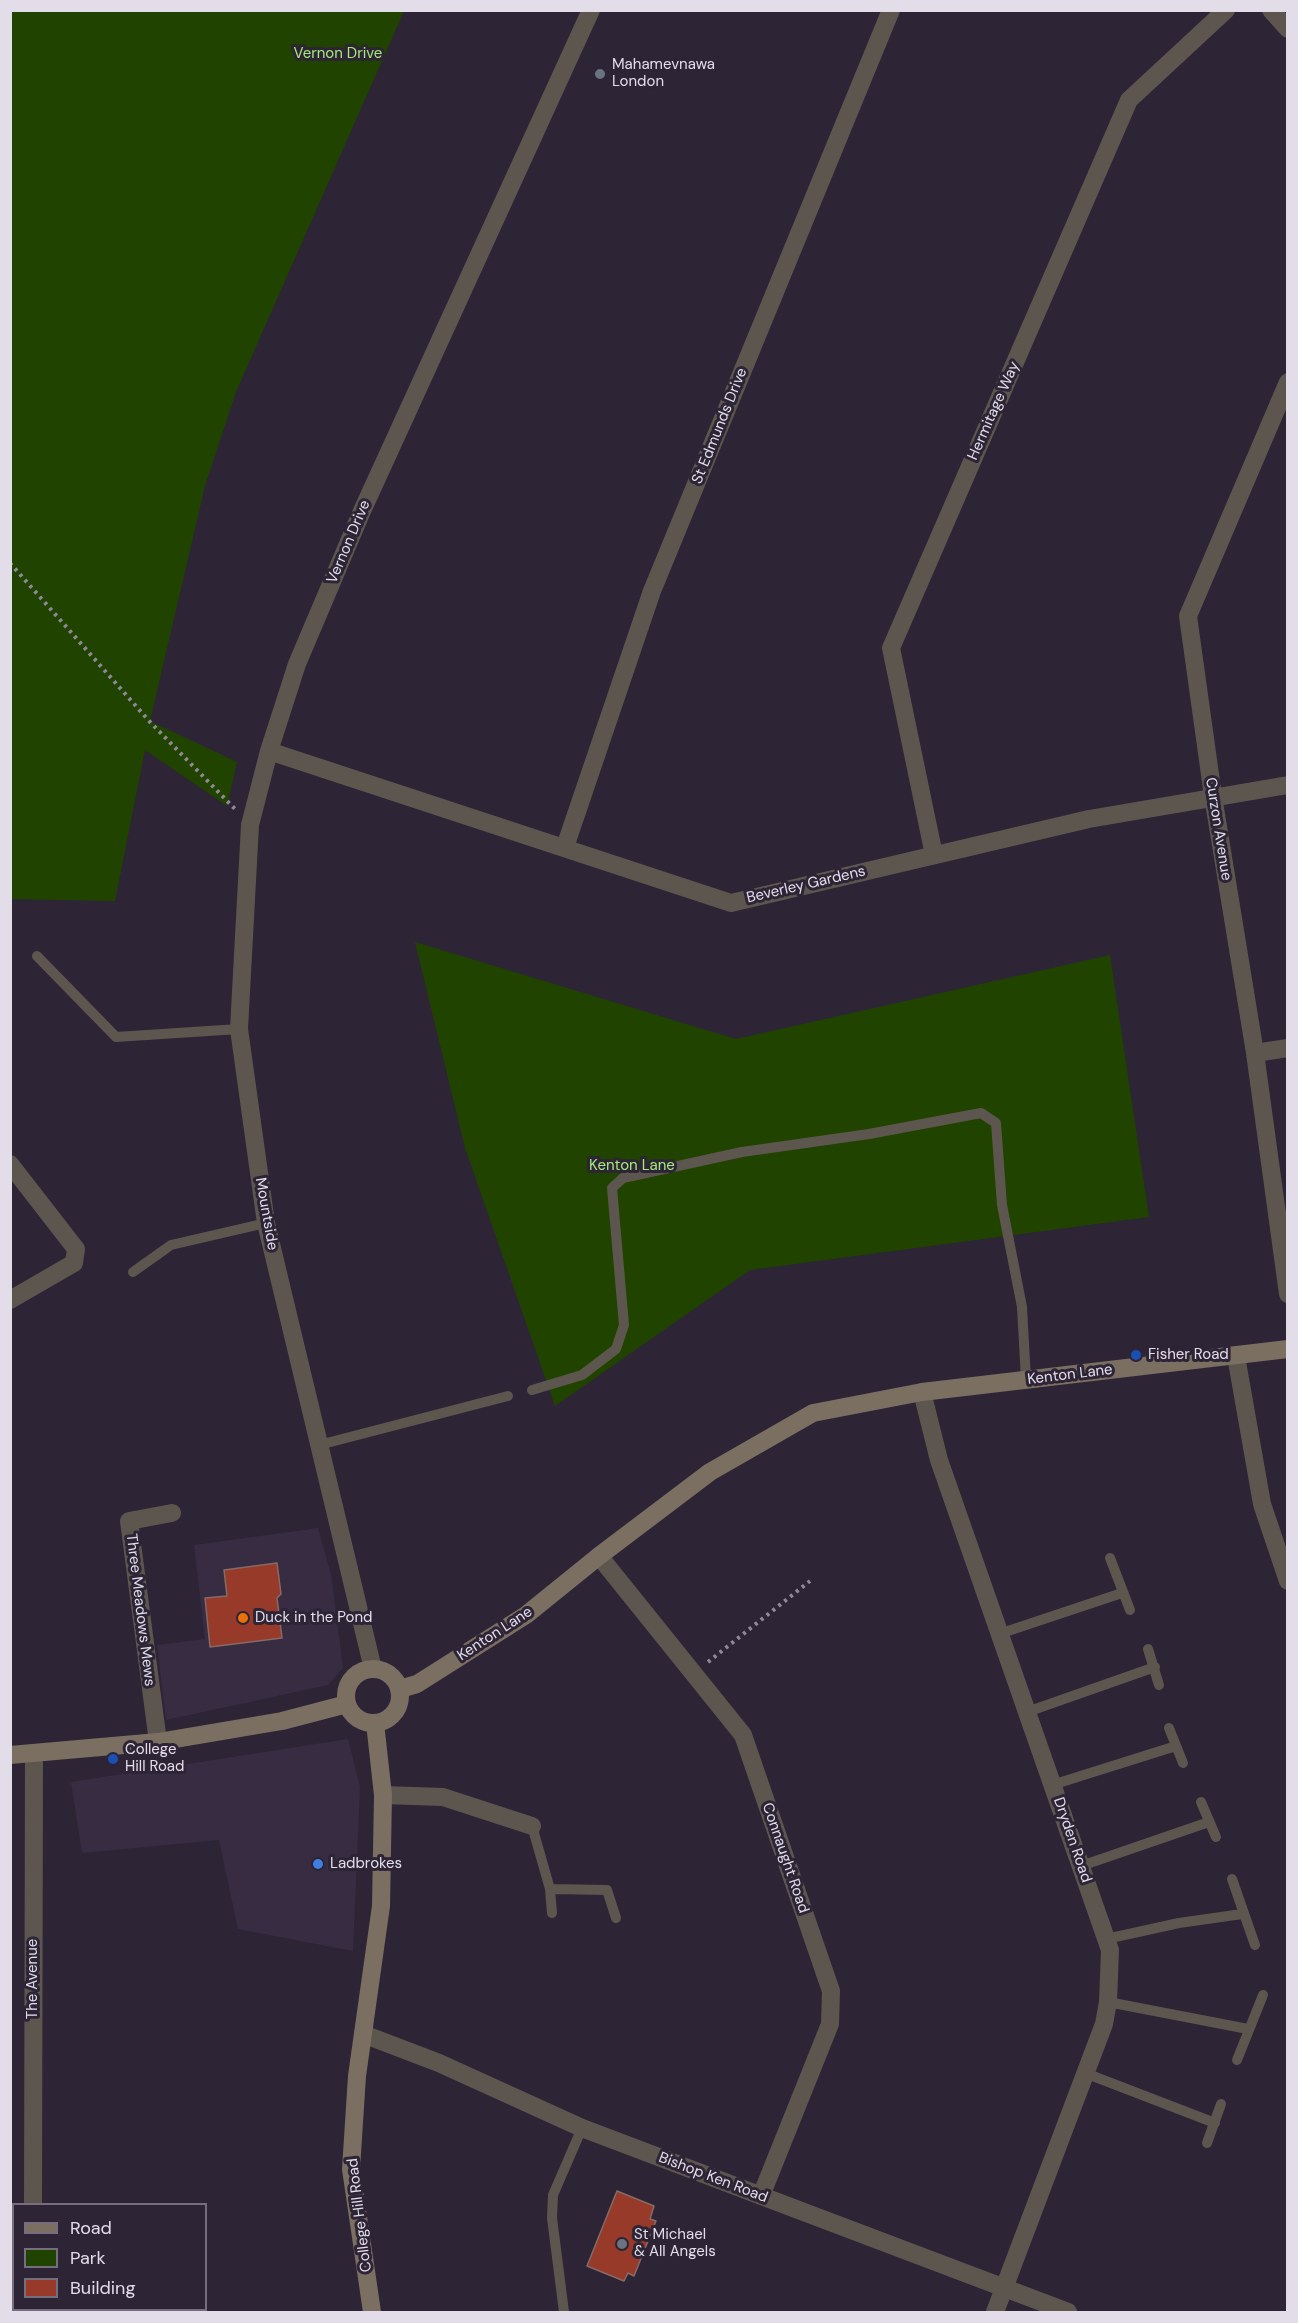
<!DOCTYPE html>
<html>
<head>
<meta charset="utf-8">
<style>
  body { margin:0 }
  #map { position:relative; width:1298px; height:2323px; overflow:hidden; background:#2d2436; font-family:"DM Sans",sans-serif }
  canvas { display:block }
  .frame { position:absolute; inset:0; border:12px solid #e3ddea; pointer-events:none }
  .legend { position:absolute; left:12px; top:2203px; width:195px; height:108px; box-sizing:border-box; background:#2d2436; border:2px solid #766e7e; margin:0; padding:8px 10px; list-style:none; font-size:18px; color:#e3ddea }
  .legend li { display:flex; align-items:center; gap:12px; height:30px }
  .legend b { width:30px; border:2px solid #766e7e }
</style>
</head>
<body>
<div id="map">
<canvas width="1298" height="2323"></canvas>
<div class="frame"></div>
<ul class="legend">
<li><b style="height:8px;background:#7b6f62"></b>Road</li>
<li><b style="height:16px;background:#214300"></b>Park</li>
<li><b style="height:16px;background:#973a29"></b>Building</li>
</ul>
</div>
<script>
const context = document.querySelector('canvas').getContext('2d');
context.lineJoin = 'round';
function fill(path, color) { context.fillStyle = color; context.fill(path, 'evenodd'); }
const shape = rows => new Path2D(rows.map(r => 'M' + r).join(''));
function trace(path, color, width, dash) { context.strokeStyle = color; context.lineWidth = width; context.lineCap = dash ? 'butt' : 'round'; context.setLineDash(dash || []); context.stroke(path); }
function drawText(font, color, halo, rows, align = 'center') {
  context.font = font + ' "DM Sans",sans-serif'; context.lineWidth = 6; context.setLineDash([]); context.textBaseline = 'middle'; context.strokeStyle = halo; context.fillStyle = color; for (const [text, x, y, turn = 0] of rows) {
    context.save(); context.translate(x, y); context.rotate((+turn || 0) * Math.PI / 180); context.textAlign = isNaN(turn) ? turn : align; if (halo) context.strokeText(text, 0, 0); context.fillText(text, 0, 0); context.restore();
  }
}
fill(shape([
  [318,1528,331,1574,343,1668,328,1685,166,1720,157,1645,205,1639,194,1545],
  [348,1739,360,1787,353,1951,238,1929,219,1840,82,1853,71,1782]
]), '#382c43');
fill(shape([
  [11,10,404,11,236,392,205,486,150,721,237,762,227,806,145,750,115,901,11,899],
  [415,942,736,1039,1110,955,1149,1217,750,1270,555,1406,465,1148]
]), '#214300');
const building = shape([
  [277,1563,281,1594,277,1598,282,1638,210,1647,205,1598,227,1596,224,1570,277,1563],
  [617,2191,654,2206,650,2219,656,2221,634,2276,628,2273,624,2281,587,2266,617,2191]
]);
fill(building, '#973a29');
trace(building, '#866b65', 1.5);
trace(shape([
  [10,563,150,722,236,810],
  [708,1662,810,1581]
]), '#8f8897', 4, [3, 4.5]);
trace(shape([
  [37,956,116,1037,239,1029],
  [133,1272,171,1245,266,1223],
  [532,1390,582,1375,616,1349,624,1325,612,1188,623,1178,742,1152,869,1134,981,1113,996,1123,1002,1205,1022,1307,1026,1380],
  [319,1445,508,1396],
  [1110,1558,1130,1610],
  [999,1634,1122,1593],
  [1148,1649,1159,1685],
  [1027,1712,1155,1667],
  [1169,1728,1183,1763],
  [1052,1785,1176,1746],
  [1201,1802,1216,1837],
  [532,1826,550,1889,607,1890,616,1918],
  [1081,1866,1209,1822],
  [1232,1879,1255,1945],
  [550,1889,552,1913],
  [1106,1939,1179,1923,1242,1914],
  [1108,2002,1248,2029],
  [1237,2060,1263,1995],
  [1085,2073,1215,2123],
  [1207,2143,1221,2104],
  [564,2312,552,2218,553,2195,582,2128]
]), '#5d564e', 10);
trace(shape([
  [1271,10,1288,29],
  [1288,382,1188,616,1213,796,1255,1053,1288,1294],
  [269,751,731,903,1089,819,1288,785],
  [565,847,652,591,891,10],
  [934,855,891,648,1129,100,1226,10],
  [1255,1053,1288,1048],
  [10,1164,76,1249,74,1263,10,1300],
  [1236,1356,1262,1504,1288,1581],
  [922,1392,939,1460,1110,1950,1108,2002,1104,2024,995,2312],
  [599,1556,743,1735,831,1991,830,2024,761,2196],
  [373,1669,266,1223,239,1029,250,825,269,751,297,664,362,511,591,10],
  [158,1742,129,1521,172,1513],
  [383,1795,443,1797,532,1826],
  [363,2034,439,2063,582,2128,1068,2312],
  [33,2204,34,1753],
  [10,2220,14,2219],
  [30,2312,31,2310]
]), '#5d564e', 18);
trace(shape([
  '346 1696a27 27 0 1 1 54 0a27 27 0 1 1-54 0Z',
  [400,1689,417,1684,526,1615,599,1556,710,1472,813,1413,922,1392,1288,1349],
  [10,1755,158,1742,282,1721,347,1704],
  [372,2312,351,2169,357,2076,381,1906,383,1795,375,1723]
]), '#7b6f62', 18);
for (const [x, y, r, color] of [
  [600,74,6,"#6b7280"],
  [1136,1355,6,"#1a4fb4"],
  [243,1618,6,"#e8710a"],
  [113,1759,6,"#1a4fb4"],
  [318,1864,6,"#3f7fe0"],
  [622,2244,6,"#6b7280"]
]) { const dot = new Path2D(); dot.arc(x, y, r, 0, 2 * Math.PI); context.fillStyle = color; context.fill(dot); trace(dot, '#2d2436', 2); }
drawText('15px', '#a6e97a', '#2d2436', [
  ["Vernon Drive",338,54],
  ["Kenton Lane",632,1166]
]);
drawText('15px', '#e3ddea', '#2d2436', [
  ["Mahamevnawa",612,65],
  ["London",612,82],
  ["Fisher Road",1148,1355],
  ["Duck in the Pond",255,1618],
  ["College",125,1750],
  ["Hill Road",125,1767],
  ["Ladbrokes",330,1864],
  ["St Michael",634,2235],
  ["& All Angels",634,2252]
], 'left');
drawText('15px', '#e3ddea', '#2d2436', [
  ["Hermitage Way",994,411,-66],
  ["St Edmunds Drive",720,426,-68],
  ["Vernon Drive",349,542,-67],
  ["Curzon Avenue",1218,829,81],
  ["Beverley Gardens",806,885,-13],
  ["Mountside",266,1214,80],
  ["Kenton Lane",1070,1375,-7],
  ["Three Meadows Mews",140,1610,83],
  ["Kenton Lane",495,1634,-33],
  ["Dryden Road",1072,1840,71],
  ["Connaught Road",785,1858,71],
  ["The Avenue",33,1979,-90],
  ["Bishop Ken Road",713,2178,21],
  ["College Hill Road",360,2215,-97]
]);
</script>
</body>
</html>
